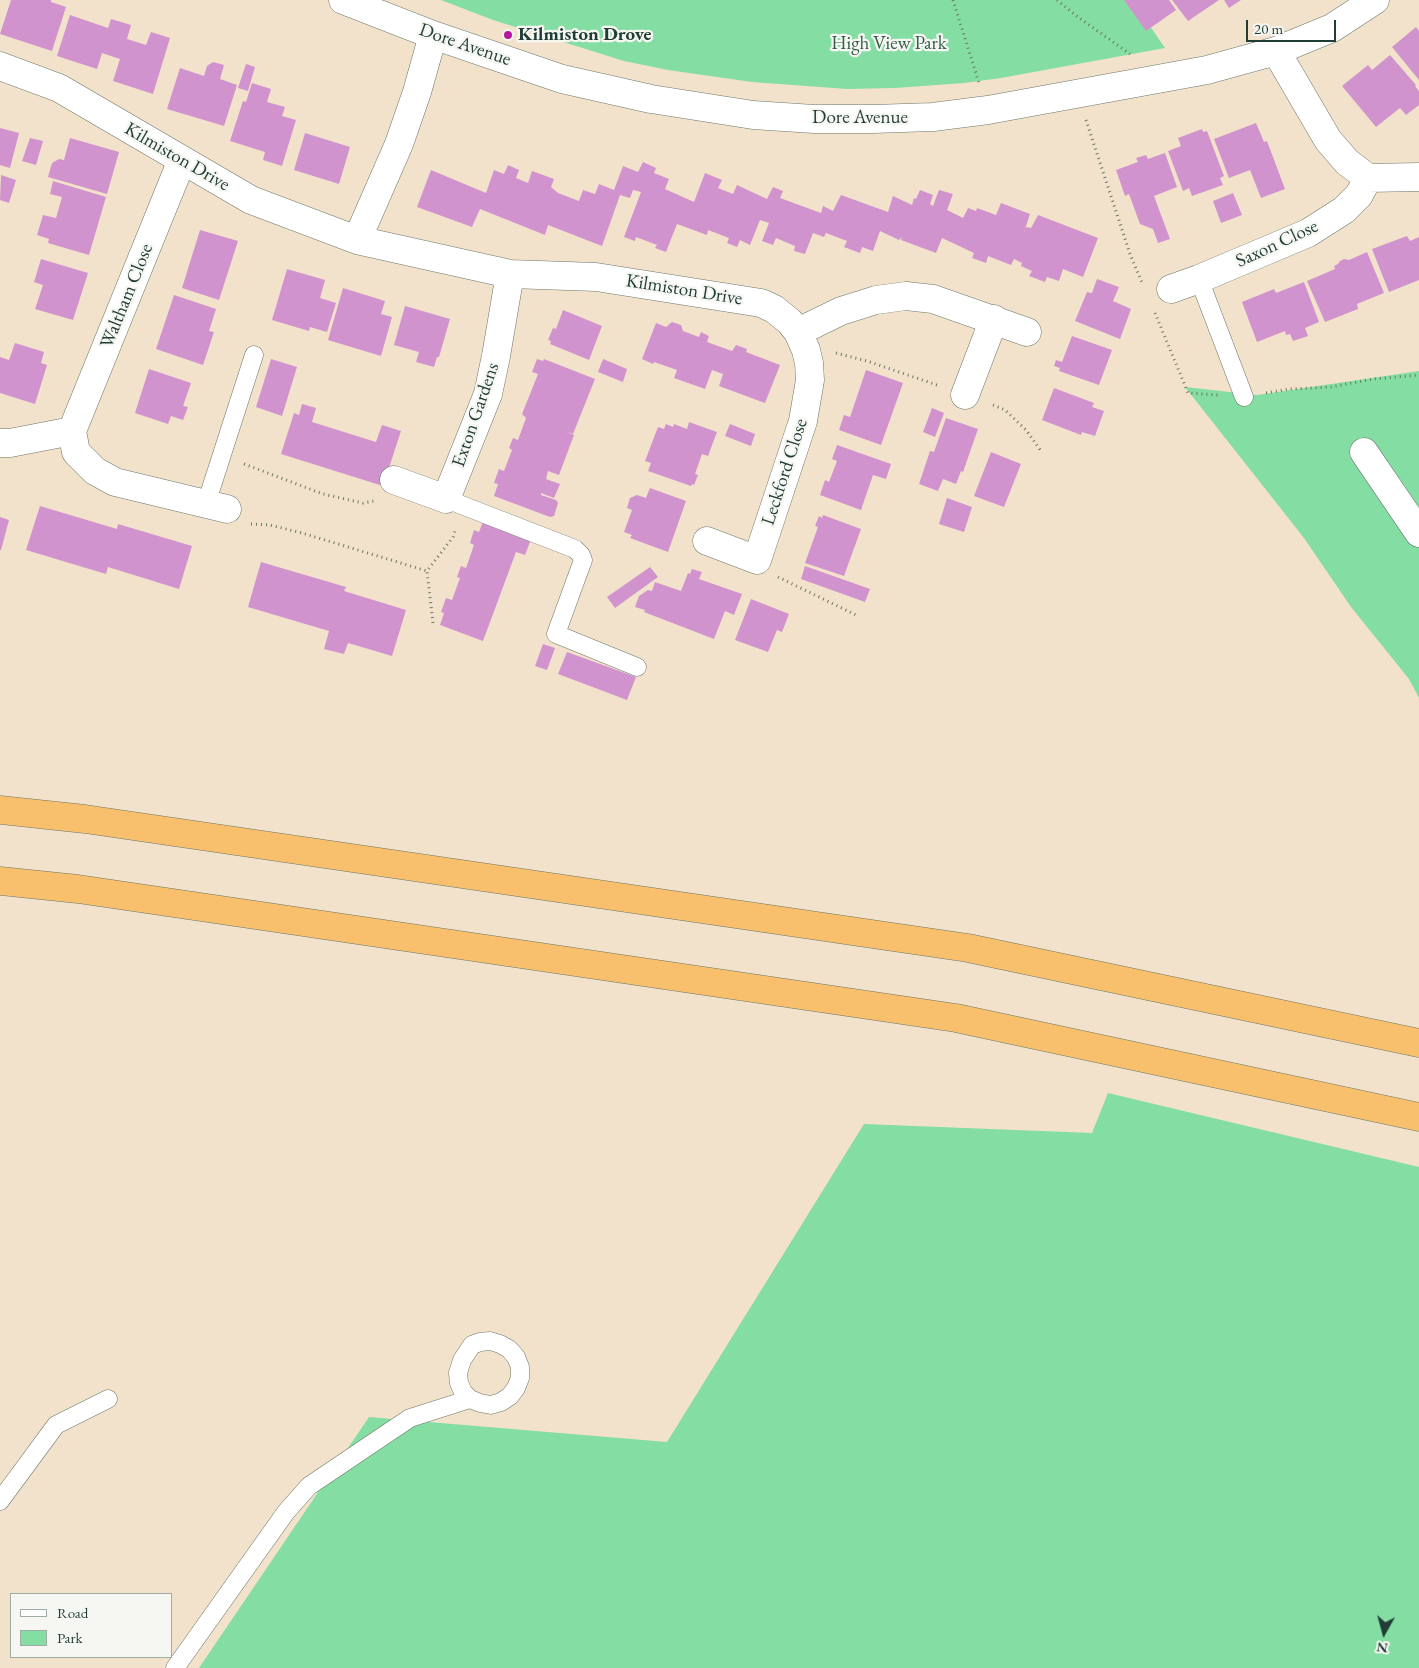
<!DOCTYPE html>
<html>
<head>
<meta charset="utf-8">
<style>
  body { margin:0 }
  #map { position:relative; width:1419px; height:1668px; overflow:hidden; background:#f3e2cb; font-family:"EB Garamond",serif }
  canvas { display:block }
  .legend { position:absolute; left:10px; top:1593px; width:162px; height:65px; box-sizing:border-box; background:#f6f6f2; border:1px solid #a0aca6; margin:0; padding:6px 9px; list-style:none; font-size:15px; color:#1f3d34 }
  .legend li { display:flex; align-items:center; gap:10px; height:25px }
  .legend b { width:25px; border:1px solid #a0aca6 }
  .north { position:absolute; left:1359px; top:1608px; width:50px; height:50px; -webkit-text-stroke:4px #f6f6f2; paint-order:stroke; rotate:187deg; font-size:14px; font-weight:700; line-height:20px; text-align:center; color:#1f3d34 }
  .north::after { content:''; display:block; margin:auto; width:18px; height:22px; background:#1f3d34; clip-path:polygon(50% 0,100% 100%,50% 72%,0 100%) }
  .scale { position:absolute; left:1246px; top:20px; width:90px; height:22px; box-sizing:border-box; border:2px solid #1f3d34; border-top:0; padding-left:6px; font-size:15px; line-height:18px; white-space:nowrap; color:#1f3d34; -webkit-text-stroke:4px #f6f6f2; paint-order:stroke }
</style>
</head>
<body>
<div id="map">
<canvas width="1419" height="1668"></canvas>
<ul class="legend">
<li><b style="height:6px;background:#fff"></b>Road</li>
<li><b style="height:14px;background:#84dda2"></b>Park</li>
</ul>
<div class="north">N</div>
<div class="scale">20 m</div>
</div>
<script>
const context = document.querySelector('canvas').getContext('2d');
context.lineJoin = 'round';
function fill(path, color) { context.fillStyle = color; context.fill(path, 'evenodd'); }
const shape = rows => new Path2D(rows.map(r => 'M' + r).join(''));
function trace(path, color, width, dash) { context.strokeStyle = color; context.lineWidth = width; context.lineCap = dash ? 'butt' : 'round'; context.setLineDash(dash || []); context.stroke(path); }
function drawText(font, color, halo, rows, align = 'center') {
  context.font = font + ' "EB Garamond",serif'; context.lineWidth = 4.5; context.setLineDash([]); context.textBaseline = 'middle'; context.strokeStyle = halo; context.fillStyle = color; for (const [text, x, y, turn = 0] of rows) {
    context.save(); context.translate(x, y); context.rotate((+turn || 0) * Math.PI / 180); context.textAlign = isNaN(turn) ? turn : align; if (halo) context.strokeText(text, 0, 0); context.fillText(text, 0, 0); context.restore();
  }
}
fill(shape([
  [441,0,1132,0,1165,48,1001,78,964,83,895,88,847,89,752,82,668,70,624,61,493,20],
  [1419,371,1419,698,1409,679,1351,607,1304,538,1185,387,1257,395],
  [1108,1093,1419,1167,1419,1668,199,1668,369,1417,667,1442,864,1124,1092,1133]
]), '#84dda2');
fill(shape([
  [11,0,51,0,51,2,66,7,52,51,0,34],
  [1124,0,1169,0,1176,10,1146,31],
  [1172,0,1219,0,1188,21],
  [1224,0,1241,0,1229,8],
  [70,15,108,28,111,19,131,25,127,39,146,45,151,32,170,38,153,94,113,81,120,59,102,53,97,69,57,56],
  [1416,27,1419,31,1419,80,1392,47],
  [1390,55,1416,85,1415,86,1419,91,1419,105,1406,115,1400,108,1376,127,1342,86,1368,65,1372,70],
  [213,62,224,65,220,79,237,85,224,126,167,109,180,68,204,76,207,66],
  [246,64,255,67,248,91,238,88],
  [252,83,271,89,267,102,285,107,282,116,296,120,282,166,263,160,265,152,230,141,243,101,246,102],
  [1256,123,1264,142,1267,141,1285,189,1261,198,1250,170,1229,178,1214,139],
  [0,128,19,133,10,168,0,165],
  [1202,129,1203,132,1207,131,1224,176,1220,178,1223,185,1192,196,1189,188,1183,191,1168,151,1181,146,1178,138],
  [305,133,350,147,339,184,294,170],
  [30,138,43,141,36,165,22,161],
  [70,138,119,152,107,194,48,177,52,163,59,159,64,160],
  [1165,153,1177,187,1154,196,1170,239,1158,243,1153,229,1140,224,1129,194,1125,196,1116,170,1138,162,1136,158,1146,155,1148,159],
  [643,162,656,168,654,173,669,179,665,189,694,202,705,173,722,180,718,188,733,194,737,185,767,199,773,187,783,191,780,198,821,213,823,206,833,211,841,195,888,212,893,196,912,205,914,198,916,199,920,190,933,195,930,204,933,206,939,190,953,194,947,210,963,218,968,208,976,211,977,208,996,215,1001,203,1030,214,1023,235,1026,227,1031,228,1038,215,1098,238,1083,277,1063,269,1059,281,1047,277,1045,282,1029,276,1032,271,1021,266,1022,263,1014,259,1011,265,988,256,986,263,972,258,974,253,942,238,936,253,901,240,902,237,899,240,880,231,873,251,862,247,860,253,844,247,847,241,826,233,824,237,813,233,805,254,794,251,795,246,776,238,773,245,762,241,769,223,760,220,750,245,740,240,737,247,727,243,729,238,708,230,707,235,677,224,666,252,655,248,657,245,636,237,635,241,624,237,641,192,633,190,630,198,620,195,602,246,548,225,545,235,480,209,472,227,417,207,431,170,486,193,494,170,504,174,508,165,519,170,516,178,528,183,532,171,554,179,551,187,558,193,579,201,583,190,595,194,599,184,614,190,623,166,638,172],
  [1,175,16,180,9,203,0,200],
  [53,181,106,197,89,255,48,243,49,239,37,235,43,215,56,218,62,197,50,194],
  [1233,193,1242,215,1221,223,1213,201],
  [200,230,238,241,219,300,182,288],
  [1407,236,1410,241,1419,237,1419,280,1389,292,1372,249],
  [1367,252,1384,293,1357,304,1358,309,1325,322,1307,281,1335,269,1334,266,1338,264,1340,261,1344,259,1349,260],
  [41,259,88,273,73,320,35,309,43,285,34,282],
  [287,269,325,280,320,298,336,303,327,332,310,327,309,331,272,320],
  [1097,279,1119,287,1113,301,1131,309,1120,339,1075,321,1087,292,1092,293],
  [1304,282,1319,322,1305,328,1308,336,1293,341,1290,334,1286,335,1285,331,1257,342,1242,302,1274,289,1276,293],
  [343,288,385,301,381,314,392,317,381,356,328,340],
  [174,295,216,309,209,331,214,332,203,365,156,349],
  [405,306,450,319,439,357,437,357,434,367,416,362,419,352,394,345],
  [563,310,602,326,589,360,550,344,551,341,548,340,553,328,556,329],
  [672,322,681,325,683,331,699,337,701,332,709,336,707,342,732,351,736,345,747,349,746,352,780,365,765,403,719,386,723,374,712,370,705,389,674,378,677,370,654,362,653,364,642,359,656,323,666,327],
  [1072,336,1112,350,1099,385,1059,371,1060,368,1054,366,1056,360,1062,362],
  [15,343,44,352,41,363,47,365,35,404,0,393,0,357,9,360],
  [271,359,297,367,282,416,256,407],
  [537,359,543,361,544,359,595,379,573,434,564,431,574,435,559,475,548,471,546,479,560,484,554,498,541,493,541,495,556,500,558,503,554,516,550,517,494,496,498,484,494,483,499,469,504,471,512,450,509,448,513,438,518,440,526,418,522,414,538,374,532,372],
  [603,359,627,369,623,382,598,372],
  [149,369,191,383,183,406,188,407,183,420,171,416,168,424,135,413],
  [866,370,903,383,881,445,839,430,844,415,850,417],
  [1054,388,1094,403,1092,407,1104,411,1095,436,1082,432,1081,435,1042,420],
  [302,404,316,408,312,422,376,442,382,425,401,431,383,486,281,454,294,413,299,415],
  [932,408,944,413,935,437,923,432],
  [946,418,978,429,963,472,961,471,956,484,943,479,938,491,919,484,930,451,934,452],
  [689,422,717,432,708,456,702,454,695,474,698,475,694,485,692,484,691,486,648,471,651,463,645,461,658,427,664,429,666,424,673,427,674,424,687,429],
  [730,424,755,434,751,446,725,436],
  [837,445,891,464,886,479,873,475,861,510,820,495,825,480,829,482,837,461,832,459],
  [991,452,1021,464,1004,507,974,496],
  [650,488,686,501,668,552,630,538,632,535,624,532,632,510,627,508,630,498,637,495,646,498],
  [947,498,972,507,964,532,939,524],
  [40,506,117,529,118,524,192,546,179,589,108,567,106,574,26,550],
  [823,515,861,529,844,576,805,563,818,527,815,526,819,516,822,518],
  [485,516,533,534,525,555,516,552,483,641,440,625,444,613,441,612,446,598,452,600,460,578,457,577,461,566,466,568,474,545,470,543,474,530,479,532],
  [0,517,9,520,1,550,0,550],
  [261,562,346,587,344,591,406,610,392,656,348,643,344,654,324,649,329,631,248,607],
  [805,566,870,589,865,602,801,579],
  [650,567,658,577,615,608,607,597],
  [692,569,702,572,699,579,742,594,734,615,725,611,714,639,644,612,645,610,635,607,639,596,648,590,652,591,655,582,681,591,688,573,690,574],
  [751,599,789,614,782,632,777,630,768,652,735,640],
  [543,644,555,648,547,670,535,666],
  [567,652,636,677,627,700,558,674]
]), '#d093ce');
const lane = shape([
  [1199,279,1244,397],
  [446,499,575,549,581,555,583,560,556,634,637,667],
  [206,504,254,355],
  [490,1341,500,1344,509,1349,516,1357,520,1367,520,1378,516,1388,510,1396,501,1402,491,1405,480,1403,470,1399,463,1392,459,1383,458,1373,462,1360,472,1345,480,1342,490,1341],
  [0,1501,56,1425,108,1399],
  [175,1668,286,1512,309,1486,410,1418,470,1399]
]);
const street = shape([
  [343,0,433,35,562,79,651,99,753,115,814,119,873,119,933,117,988,110,1207,70,1276,51,1332,28,1375,0],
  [1276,51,1328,140,1347,162,1368,178],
  [0,66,59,88,251,200,357,240,510,274,596,277,761,303,774,309,789,321,798,332,806,350,809,363,810,380,803,421,757,560,707,541],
  [357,240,399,144,417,92,433,35],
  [1171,289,1199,279,1308,233,1344,210,1359,195,1368,178,1419,177],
  [798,332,841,311,876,300,906,296,933,299,1027,332],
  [965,395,994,319],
  [72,431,76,452,95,471,115,482,227,509],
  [0,443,10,443,72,431,182,160],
  [1364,452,1419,533],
  [394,480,446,499,488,394,496,356,510,274]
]);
const highway = shape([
  [0,810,85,819,968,948,1419,1043],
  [0,881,78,889,956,1018,1419,1117]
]);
trace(lane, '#697769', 19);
trace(street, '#697769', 29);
trace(highway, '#697769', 29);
trace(shape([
  [953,0,979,83],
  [1057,0,1078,17,1130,54],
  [1086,120,1130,254,1143,285],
  [1155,313,1188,393,1218,395],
  [836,353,867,361,937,385],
  [1266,393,1289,389,1331,387,1373,379,1419,375],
  [993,405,1005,410,1026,430,1041,451],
  [244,464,323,494,363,503,374,501],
  [251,524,270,525,302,533,427,571],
  [778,577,858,616],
  [433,623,427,571,453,537,456,528]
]), '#697769', 3, [1, 4]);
trace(lane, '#fff', 18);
trace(street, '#fff', 28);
trace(highway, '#f8bf6c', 28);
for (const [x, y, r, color] of [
  [508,35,5,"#b5179e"]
]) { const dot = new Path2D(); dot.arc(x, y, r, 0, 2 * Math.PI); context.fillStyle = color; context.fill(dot); trace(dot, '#f6f6f2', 2); }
drawText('bold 19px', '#1f3d34', '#f6f6f2', [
  ["Kilmiston Drove",518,35]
], 'left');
drawText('19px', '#335d4a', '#f6f6f2', [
  ["High View Park",889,44]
]);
drawText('19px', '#1f3d34', '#f6f6f2', [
  ["Dore Avenue",465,45,19],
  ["Dore Avenue",860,118],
  ["Kilmiston Drive",177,157,30],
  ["Saxon Close",1277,244,-25],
  ["Kilmiston Drive",684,290,9],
  ["Waltham Close",127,296,-68],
  ["Exton Gardens",476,415,-71],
  ["Leckford Close",785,472,-72]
]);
</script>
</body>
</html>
